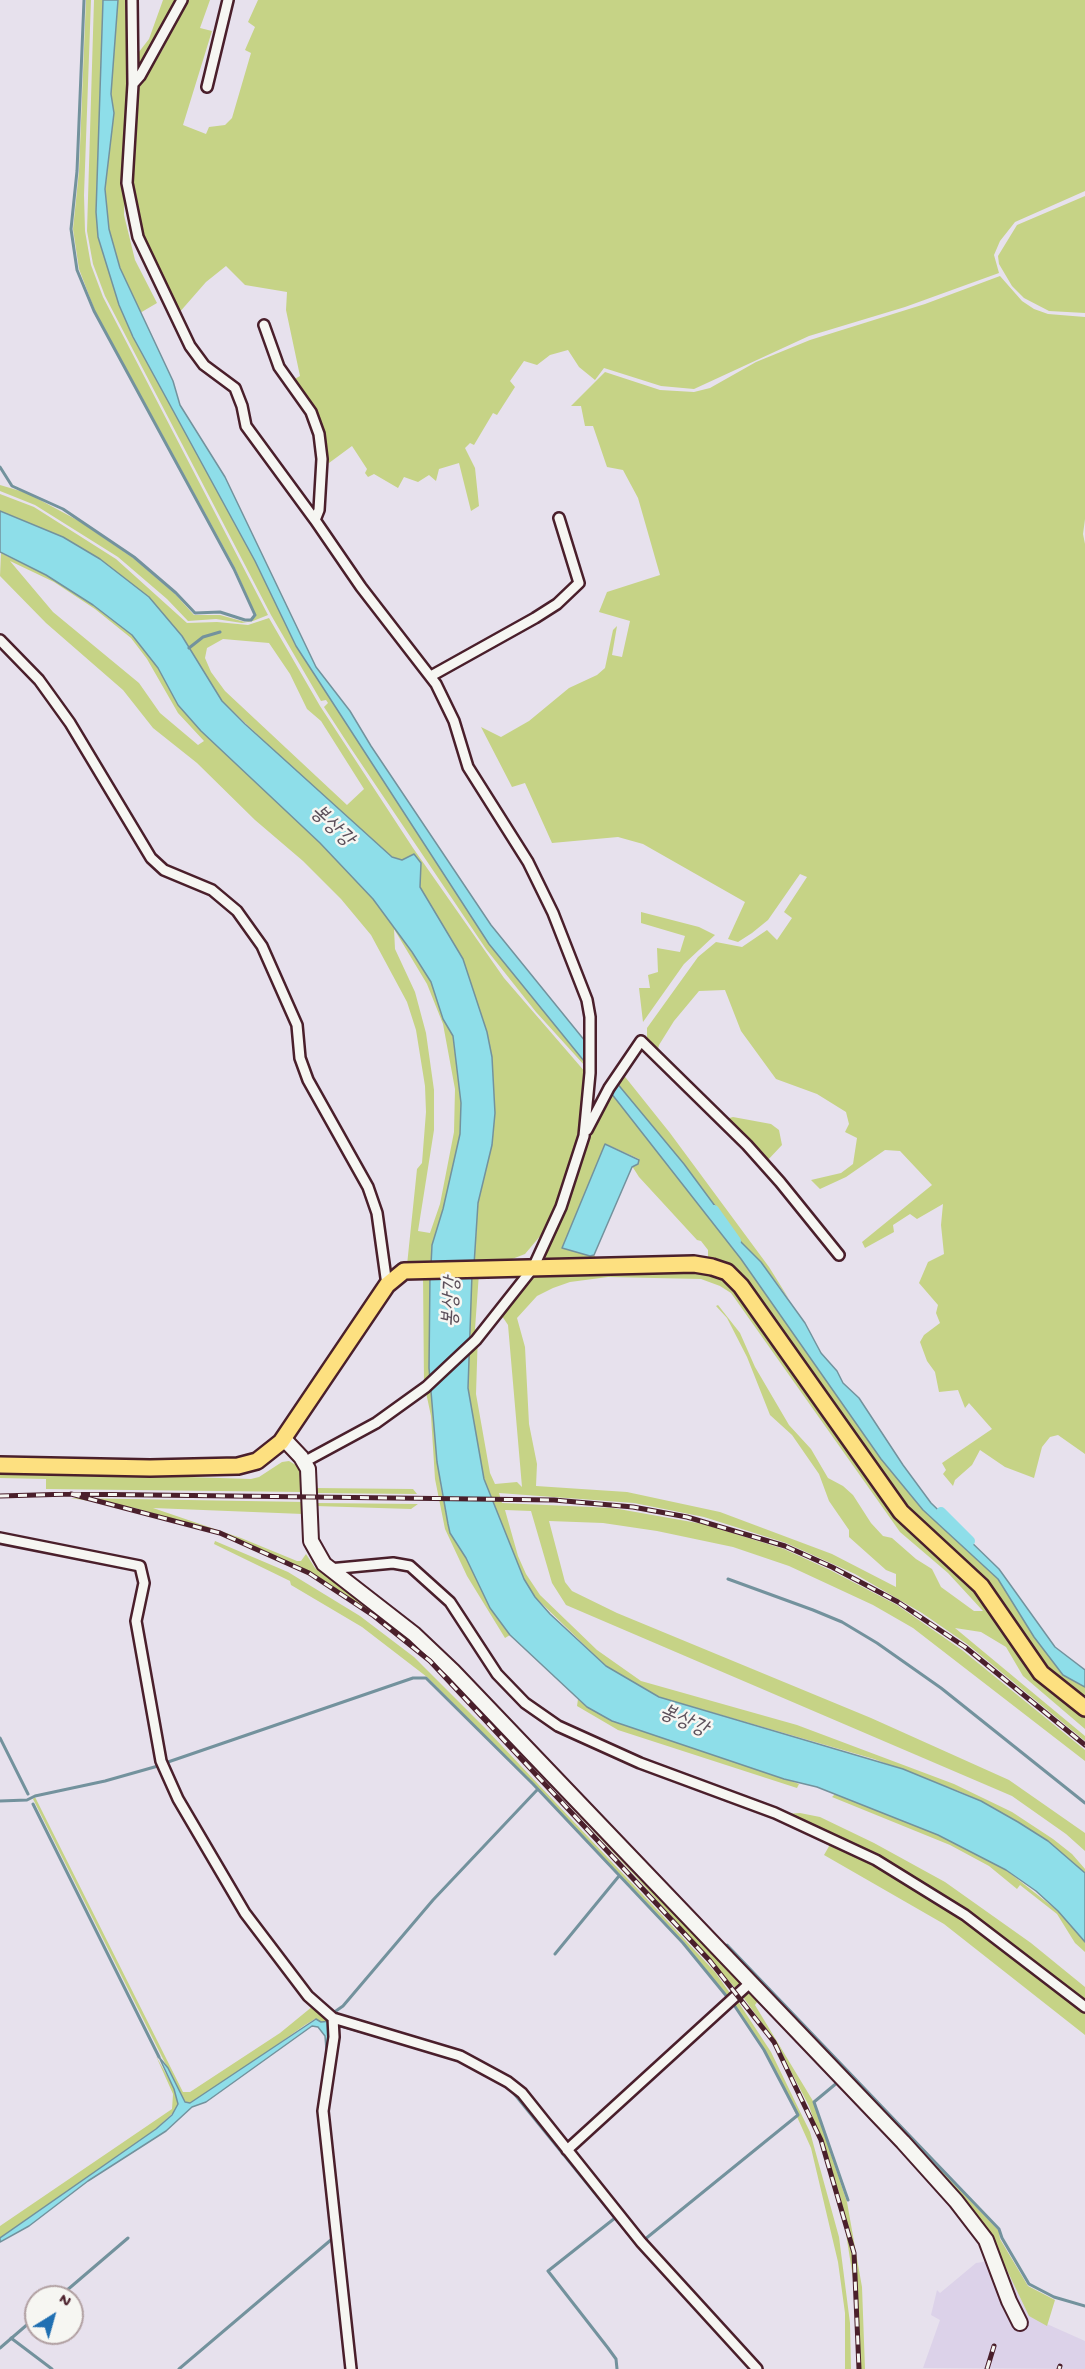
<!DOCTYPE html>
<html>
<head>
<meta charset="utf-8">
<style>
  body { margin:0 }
  #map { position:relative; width:1085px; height:2369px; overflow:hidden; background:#e7e1ed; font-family:"Gochi Hand",sans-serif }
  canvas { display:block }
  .north { position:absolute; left:24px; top:2285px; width:60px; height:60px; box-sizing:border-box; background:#f6f6f2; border:2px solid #b1a0a2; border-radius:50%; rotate:37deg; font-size:16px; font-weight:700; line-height:24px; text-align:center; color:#4a1f2b }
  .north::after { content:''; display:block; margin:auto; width:21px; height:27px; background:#1f6fb2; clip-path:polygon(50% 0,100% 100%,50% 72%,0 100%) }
</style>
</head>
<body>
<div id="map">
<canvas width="1085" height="2369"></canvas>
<div class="north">N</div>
</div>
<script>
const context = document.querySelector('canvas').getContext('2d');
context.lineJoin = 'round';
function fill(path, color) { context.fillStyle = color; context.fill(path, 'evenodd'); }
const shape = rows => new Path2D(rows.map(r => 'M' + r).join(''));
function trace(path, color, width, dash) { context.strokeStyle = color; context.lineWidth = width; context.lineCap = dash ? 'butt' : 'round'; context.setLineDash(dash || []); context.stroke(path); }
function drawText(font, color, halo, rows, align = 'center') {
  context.font = font + ' "Gochi Hand","Poor Story",sans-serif'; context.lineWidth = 5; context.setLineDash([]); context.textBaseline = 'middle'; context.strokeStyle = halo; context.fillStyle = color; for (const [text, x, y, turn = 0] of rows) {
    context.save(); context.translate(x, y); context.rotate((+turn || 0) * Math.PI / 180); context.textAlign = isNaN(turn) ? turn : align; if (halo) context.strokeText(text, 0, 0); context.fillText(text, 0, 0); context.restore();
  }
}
fill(shape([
  [1002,2259,1029,2316,1085,2341,1085,2369,923,2368,940,2320,931,2315,937,2290,940,2293,976,2263]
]), '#dcd2e9');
fill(shape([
  [86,0,91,0,84,195,85,231,91,265,103,297,268,615,253,621,242,623,216,619,188,621,167,599,118,557,35,505,0,491,0,485,27,493,79,521,133,558,175,594,194,615,220,615,245,622,252,620,256,616,235,568,95,311,79,269,73,229,79,171],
  [94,0,103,0,96,212,133,337,255,561,296,646,489,944,560,1029,584,1061,585,1066,536,1012,486,949,350,747,324,707,328,703,326,700,321,701,271,615,105,296,93,264,87,231],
  [118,0,129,0,124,215,135,260,157,303,140,313,120,268,109,229,105,189,114,113,111,94],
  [163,0,180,0,136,75,135,57,149,39],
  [186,0,210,0,200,28,212,31,183,125,206,134,209,127,225,125,232,118,251,53,245,50,255,27,248,22,258,0,1085,0,1085,191,1015,222,1000,241,994,255,999,273,905,307,809,336,694,389,661,386,604,368,595,380,579,367,568,350,550,355,537,365,524,361,510,381,515,387,497,415,493,413,474,445,470,443,465,448,475,468,479,506,471,511,459,463,439,469,436,481,429,475,418,482,404,477,398,488,374,474,368,477,365,473,367,469,352,446,329,463,324,439,311,407,291,381,300,376,286,310,287,292,245,285,226,266,206,282,178,314,141,239,131,187,136,91,163,49],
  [1085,196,1085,313,1049,311,1024,298,1012,286,999,264,998,256,1017,225],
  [1000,276,1022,301,1034,309,1048,314,1085,317,1085,519,1083,534,1085,544,1085,1454,1058,1435,1050,1437,1042,1447,1034,1478,1005,1467,980,1450,972,1465,955,1480,953,1486,943,1474,946,1470,942,1463,992,1429,969,1403,965,1408,958,1390,939,1392,935,1372,927,1361,920,1342,924,1335,940,1323,936,1313,938,1305,919,1283,928,1262,944,1254,941,1225,943,1204,917,1219,910,1214,893,1225,894,1232,865,1248,862,1242,932,1185,900,1151,885,1150,846,1177,820,1189,811,1180,841,1173,853,1164,857,1138,845,1132,849,1124,846,1112,817,1094,776,1079,741,1031,725,990,699,991,674,1021,659,1045,657,1053,647,1041,647,1028,698,957,716,942,742,947,767,930,777,940,792,918,784,912,807,877,800,874,768,920,752,933,738,942,728,939,745,902,643,844,618,837,552,843,525,783,512,787,481,727,501,737,529,721,569,688,597,675,605,668,613,630,617,626,612,655,622,657,630,621,599,612,607,592,660,575,638,498,623,470,607,467,593,426,585,426,581,406,571,406,605,372,660,390,694,392,710,388,756,362,810,340,925,304],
  [0,494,34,507,116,559,187,623,217,622,248,625,269,618,320,706,413,848,504,978,586,1073,578,1138,567,1178,541,1235,525,1254,507,1261,474,1265,478,1203,492,1145,495,1113,492,1057,463,959,420,887,419,876,402,860,392,857,298,773,222,701,182,636,63,537,0,511],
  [223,639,269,643,290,674,307,709,321,721,364,789,347,805,225,691,211,672,205,658,207,648],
  [1,553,46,575,93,605,132,635,158,668,178,705,201,731,320,843,373,899,393,924,431,982,453,1036,461,1103,460,1134,443,1209,432,1245,431,1265,407,1265,417,1169,422,1163,426,1112,425,1086,416,1030,407,1002,371,935,341,899,303,861,255,820,197,763,153,728,123,690,46,623,0,576],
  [10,561,54,582,95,609,131,638,147,659,178,713,204,741,198,745,160,713,139,683,53,612],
  [394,929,427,984,443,1024,455,1089,454,1132,440,1204,430,1233,418,1231,434,1130,434,1090,426,1033,415,992,395,949],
  [641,912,699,927,715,935,684,964,643,1022,639,988,650,988,648,975,658,972,657,948,680,952,685,936,641,923],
  [622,1073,670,1133,769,1267,789,1299,761,1262,723,1224,718,1210,684,1164,616,1083],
  [611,1093,741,1259,881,1459,923,1510,998,1579,1034,1637,1063,1675,1085,1687,1085,1703,1058,1683,924,1531,730,1269,545,1261,547,1247,586,1146],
  [606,1144,639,1159,632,1166,639,1177,697,1240,701,1241,708,1250,708,1259,597,1259,594,1255,590,1256,563,1248],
  [733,1117,771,1124,779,1130,782,1145,766,1162,726,1119],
  [698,1269,720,1277,739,1295,896,1515,910,1531,966,1581,1032,1673,1085,1717,1085,1729,1023,1676,1006,1647,981,1632,955,1628,1085,1736,1085,1741,967,1644,922,1613,855,1574,786,1543,704,1517,634,1503,499,1493,502,1503,613,1508,703,1524,784,1549,830,1570,897,1605,962,1650,1085,1750,1085,1761,913,1628,873,1605,789,1566,733,1547,657,1531,603,1523,549,1521,565,1582,572,1591,617,1613,871,1718,1009,1780,1085,1833,1085,1851,1066,1834,1012,1796,566,1605,552,1583,531,1511,505,1510,518,1556,526,1574,540,1595,597,1650,641,1681,797,1725,954,1784,1012,1812,1053,1839,1072,1854,1085,1869,1085,1873,1048,1841,981,1801,961,1792,874,1759,659,1697,606,1666,535,1597,524,1579,500,1523,484,1479,476,1441,468,1388,472,1274,479,1273,475,1329,478,1332,476,1394,490,1473,495,1484,517,1482,522,1487,508,1325,502,1316,532,1274],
  [608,1277,701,1279,720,1286,731,1293,900,1532,948,1573,983,1611,974,1611,941,1587,932,1569,916,1559,892,1538,883,1536,871,1523,853,1495,843,1486,828,1478,811,1449,789,1425,755,1367,740,1333,718,1305,716,1306,727,1318,747,1357,770,1415,792,1435,819,1474,829,1501,849,1530,849,1537,886,1570,896,1574,896,1587,832,1554,720,1512,627,1492,536,1486,537,1464,529,1424,525,1347,517,1318,537,1296,553,1288,570,1282],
  [430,1274,429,1368,441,1489,450,1533,466,1558,490,1608,510,1635,505,1638,467,1576,445,1529,435,1479,431,1416,424,1383,423,1275],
  [289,1461,301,1468,303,1492,46,1489,46,1479,0,1478,0,1471,251,1479,259,1477,282,1462],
  [314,1488,413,1489,417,1494,315,1493],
  [70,1498,305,1502,303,1514,153,1508,241,1538,297,1561,301,1561,306,1554,315,1568,386,1618,429,1654,742,1982,741,1986,737,1990,638,1879,462,1691,426,1656,386,1625,308,1574,239,1542,197,1526,135,1508],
  [316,1503,418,1504,411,1509,315,1506],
  [215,1541,288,1572,360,1616,414,1657,485,1728,660,1913,715,1972,732,1996,729,1998,684,1942,533,1783,427,1677,362,1627,291,1585,290,1581,214,1544],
  [578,1699,587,1707,612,1721,759,1769,799,1784,797,1788,618,1730,577,1706],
  [835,1794,938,1835,1006,1870,1058,1911,1085,1942,1085,1952,1075,1943,1057,1914,1020,1885,1017,1889,989,1866,950,1845,832,1797],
  [35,1797,183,2092,190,2092,280,2033,313,2006,332,2021,334,2027,322,2112,349,2369,321,2113,331,2021,321,2022,315,2019,305,2025,221,2084,190,2103,185,2103,33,1799],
  [800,1813,820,1817,874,1843,945,1882,1031,1943,1085,1987,1085,2004,1009,1943,905,1872,833,1834,785,1814],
  [832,1841,849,1848,938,1900,1085,2010,1085,2035,944,1924,824,1855],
  [724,1943,999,2231,1000,2239,1028,2286,1055,2300,1047,2326,1029,2316,994,2243,721,1946],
  [750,1993,760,1998,755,2005,813,2101,847,2202,862,2287,865,2369,859,2369,857,2303,840,2196,809,2106,775,2041,743,1997],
  [737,2000,771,2052,810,2132,839,2237,850,2323,851,2369,845,2369,845,2313,838,2262,811,2148,777,2072,733,2002],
  [156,2056,174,2088,178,2104,176,2110,156,2129,0,2238,0,2226,172,2109,173,2094]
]), '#c6d386');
const water = shape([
  [103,0,118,0,111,94,114,113,105,189,109,229,120,268,173,381,180,405,225,477,316,667,350,711,371,746,491,925,585,1041,584,1061,489,944,296,646,255,561,133,337,119,305,98,237,96,212,103,0],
  [0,511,63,537,100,559,149,597,182,636,222,701,245,724,392,857,402,860,414,854,421,863,420,887,463,959,487,1032,492,1057,495,1113,492,1145,478,1203,474,1265,431,1265,432,1245,443,1209,460,1134,461,1103,453,1036,443,1019,431,982,412,952,373,899,320,843,201,731,178,705,158,668,132,635,93,605,46,575,0,552,0,511],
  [616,1082,684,1164,718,1210,723,1224,761,1262,805,1323,821,1353,837,1371,843,1383,859,1398,903,1465,931,1503,999,1569,1055,1647,1085,1670,1085,1687,1063,1675,1034,1637,998,1579,923,1510,881,1459,741,1259,611,1093,616,1082],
  [605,1144,639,1160,638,1164,632,1167,594,1255,590,1256,562,1248,605,1144],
  [430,1274,472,1274,468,1388,484,1479,524,1579,535,1597,550,1614,606,1666,659,1697,903,1769,981,1801,1018,1822,1048,1841,1085,1873,1085,1942,1058,1911,1036,1891,1006,1870,938,1835,817,1787,784,1779,612,1721,587,1707,510,1635,490,1608,466,1558,450,1533,448,1524,437,1462,429,1368,430,1274],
  [316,2019,321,2022,331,2021,327,2062,325,2036,318,2027,312,2026,206,2102,192,2107,166,2131,88,2181,29,2226,0,2242,0,2238,156,2129,172,2115,178,2104,174,2089,159,2057,168,2068,185,2102,190,2103,316,2019]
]);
fill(water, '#8edee9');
trace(water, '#73929d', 1.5);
trace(shape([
  [0,467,12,486,63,509,134,557,176,593,195,613,220,612,245,620,251,620,255,615,234,569,94,311,77,270,71,229,77,171,84,0],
  [189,648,203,637,220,632],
  [728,1579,813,1610,842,1622,877,1643,941,1688,1085,1803],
  [0,1738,28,1794],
  [168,1762,413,1678,426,1678,533,1784,683,1943,728,1998],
  [0,1801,27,1800,35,1796,105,1781,158,1766],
  [33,1804,159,2057],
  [727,1945,999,2229,1002,2238,1029,2284,1054,2297,1085,2306],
  [555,1954,619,1876],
  [333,2013,343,2006,433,1900,537,1790],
  [341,2026,412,2046],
  [838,2082,814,2102,848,2200],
  [512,2091,615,2218,548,2271,608,2348,616,2359,617,2369],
  [321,2095,323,2081],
  [321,2138,337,2277],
  [615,2218,638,2246],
  [644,2240,798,2115,764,2050,734,2005],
  [59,2297,128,2238],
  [11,2338,52,2369],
  [0,2348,36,2317],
  [179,2369,332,2239]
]), '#73929d', 3);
trace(shape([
  [714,1210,736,1241],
  [941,1512,970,1541]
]), '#8edee9', 10);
const street = shape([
  [132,0,133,84,127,183,138,237,190,346,204,365,235,388,242,406,246,426,315,520,361,587,436,684,454,721,468,767,528,862,553,913,587,1000,590,1017,590,1073,584,1136,561,1207,533,1268,476,1340,426,1387,376,1423,304,1462],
  [133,84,140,76,182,0],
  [207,87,228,0],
  [264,325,279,367,311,412,319,434,322,459,319,510,315,520],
  [0,640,39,680,70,723,151,858,164,870,212,890,237,911,262,946,297,1025,300,1058,308,1080,368,1187,377,1213,387,1285],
  [431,676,535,618,557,604,579,583,559,518],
  [587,1130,609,1088,641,1041,747,1145,780,1182,839,1255],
  [0,1538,140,1566,144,1583,136,1621,161,1761,178,1799,245,1913,308,1996,333,2018,460,2056,508,2082,522,2093,641,2242,757,2369],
  [329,1569,393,1563,410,1566,450,1602,497,1674,525,1703,558,1726,640,1763,775,1813,876,1860,965,1915,1085,2007],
  [333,2018,334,2037,323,2111,351,2369],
  [567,2150,751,1982]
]);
const secondary = shape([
  [284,1439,301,1457,308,1469,311,1541,324,1564,414,1634,453,1671,903,2142,956,2201,986,2240,1009,2301,1020,2323]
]);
const primary = shape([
  [0,1465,150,1468,238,1466,257,1461,281,1442,387,1285,404,1271,694,1264,712,1267,727,1272,741,1286,901,1512,981,1586,1041,1673,1085,1708]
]);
trace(street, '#4a1f2b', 14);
trace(secondary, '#4a1f2b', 18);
trace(primary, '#4a1f2b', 20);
trace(street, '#f6f6f2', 9);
trace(secondary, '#f6f6f2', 14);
trace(primary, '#fde080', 15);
const rail = shape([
  [71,1494,220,1533,309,1573,374,1616,430,1661,710,1961,774,2042,821,2140,854,2253,859,2369],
  [0,1496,71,1494,554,1500,633,1507,687,1517,785,1546,832,1567,898,1602,965,1647,1085,1745],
  [987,2369,994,2346],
  [1059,2369,1060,2366]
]);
trace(rail, '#4a1f2b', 5);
trace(rail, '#f6f6f2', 3, [9]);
drawText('italic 21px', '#5b4f5a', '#f6f6f2', [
  ["봉상강",331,827,43],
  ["봉상강",453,1302,-87],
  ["봉상강",683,1722,24]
]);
</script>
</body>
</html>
